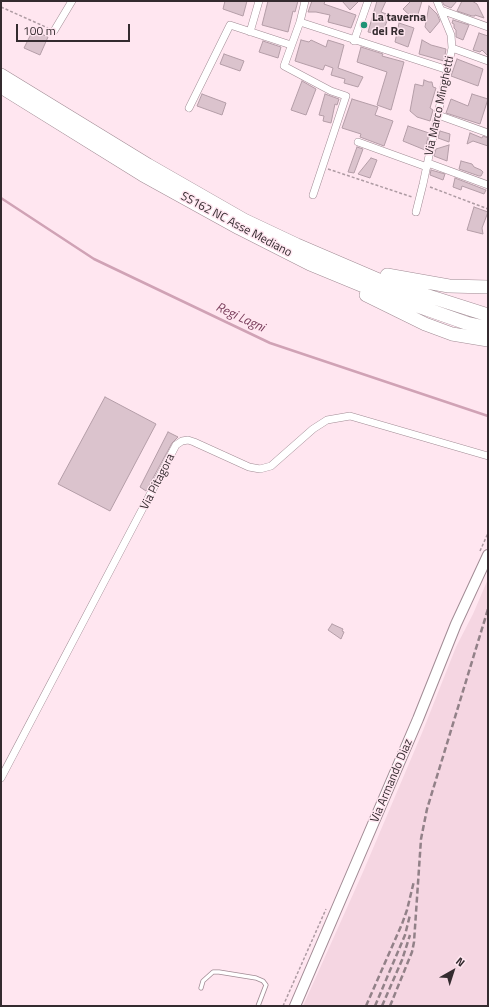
<!DOCTYPE html>
<html>
<head>
<meta charset="utf-8">
<style>
  body { margin:0 }
  #map { position:relative; width:489px; height:1007px; overflow:hidden; background:#ffe6f0; font-family:"Titillium Web",sans-serif }
  canvas { display:block }
  .frame { position:absolute; inset:0; border:2px solid #342b2f; pointer-events:none }
  .north { position:absolute; left:433px; top:951px; width:40px; height:40px; -webkit-text-stroke:3px #ffe6f0; paint-order:stroke; rotate:39deg; font-size:11px; font-weight:700; line-height:16px; text-align:center; color:#342b2f }
  .north::after { content:''; display:block; margin:auto; width:14px; height:18px; background:#342b2f; clip-path:polygon(50% 0,100% 100%,50% 72%,0 100%) }
  .scale { position:absolute; left:16px; top:24px; width:114px; height:18px; box-sizing:border-box; border:2px solid #342b2f; border-top:0; padding-left:5px; font-size:12px; line-height:14px; white-space:nowrap; color:#342b2f; -webkit-text-stroke:3px #ffe6f0; paint-order:stroke }
</style>
</head>
<body>
<div id="map">
<canvas width="489" height="1007"></canvas>
<div class="frame"></div>
<div class="north">N</div>
<div class="scale">100 m</div>
</div>
<script>
const context = document.querySelector('canvas').getContext('2d');
context.lineJoin = 'round';
function fill(path, color) { context.fillStyle = color; context.fill(path, 'evenodd'); }
const shape = rows => new Path2D(rows.map(r => 'M' + r).join(''));
function trace(path, color, width, dash) { context.strokeStyle = color; context.lineWidth = width; context.lineCap = dash ? 'butt' : 'round'; context.setLineDash(dash || []); context.stroke(path); }
function drawText(font, color, halo, rows, align = 'center') {
  context.font = font + ' "Titillium Web",sans-serif'; context.lineWidth = 3; context.setLineDash([]); context.textBaseline = 'middle'; context.strokeStyle = halo; context.fillStyle = color; for (const [text, x, y, turn = 0] of rows) {
    context.save(); context.translate(x, y); context.rotate((+turn || 0) * Math.PI / 180); context.textAlign = isNaN(turn) ? turn : align; if (halo) context.strokeText(text, 0, 0); context.fillText(text, 0, 0); context.restore();
  }
}
fill(shape([
  [488,579,488,1006,303,1006,363,872,422,733,456,647,473,614]
]), '#f5d6e2');
trace(shape([
  [1,198,94,259,270,343,488,416]
]), '#d0a2b5', 2.5);
const building = shape([
  [225,1,247,1,243,16,223,9,225,1],
  [268,1,298,1,295,12,293,11,288,32,262,25,268,1],
  [312,1,325,1,324,4,356,15,351,28,328,22,330,15,316,12,308,12,312,1],
  [342,1,359,1,350,10,342,1],
  [377,1,386,1,381,12,389,15,382,35,368,32,377,1],
  [411,1,422,1,416,21,403,9,411,1],
  [442,1,457,1,451,8,444,5,442,1],
  [462,1,472,1,477,4,484,18,475,15,475,16,472,16,457,11,462,1],
  [429,6,437,14,440,21,430,33,425,27,429,6],
  [453,20,469,25,463,40,456,37,456,30,454,28,454,24,452,23,453,20],
  [399,23,414,28,408,47,395,42,399,23],
  [33,30,48,37,40,55,24,48,33,30],
  [479,33,488,36,488,56,482,50,480,52,473,50,479,33],
  [301,40,309,42,311,40,326,47,328,40,344,45,338,68,363,77,358,87,344,83,345,79,331,75,333,68,325,65,323,70,295,61,301,40],
  [422,40,431,45,446,49,444,61,419,54,422,40],
  [263,41,281,47,278,58,259,52,263,41],
  [361,47,383,54,382,56,404,62,391,110,377,105,387,72,357,62,361,47],
  [224,54,244,61,240,71,220,64,224,54],
  [457,59,483,69,478,86,451,76,457,59],
  [424,80,429,82,432,82,433,87,436,88,430,108,433,110,430,121,417,117,410,111,415,84,423,86,424,80],
  [302,81,316,89,306,115,291,110,302,81],
  [202,94,226,103,222,115,197,106,202,94],
  [325,94,339,99,337,105,335,104,331,123,323,121,324,116,319,115,325,94],
  [472,94,488,99,480,124,446,113,451,99,468,106,472,94],
  [352,99,378,107,375,115,393,121,384,146,360,137,361,134,342,128,352,99],
  [408,126,429,133,425,150,403,141,408,126],
  [440,131,450,134,449,142,438,138,440,131],
  [470,133,482,138,483,136,488,138,488,146,473,141,467,144,470,133],
  [449,145,447,161,434,156,436,149,449,145],
  [357,147,363,149,354,173,348,172,357,147],
  [371,158,377,160,370,178,358,174,371,158],
  [461,161,472,164,474,167,481,170,483,172,481,176,479,176,459,169,461,161],
  [431,170,445,174,443,180,430,175,431,170],
  [455,178,486,190,484,194,462,186,461,190,453,187,455,178],
  [474,207,488,212,482,228,483,234,467,230,474,207],
  [105,397,156,424,110,511,58,484,105,397],
  [168,432,178,437,172,443,146,491,140,487,168,432],
  [332,624,343,629,342,631,344,632,341,639,328,630,332,624]
]);
fill(building, '#dbc3cd');
trace(building, '#b49da7', 1);
const lane = shape([
  [201,988,203,981,213,972,219,972,256,978,263,981,266,985,258,1006]
]);
const street = shape([
  [305,1,300,22,284,66,331,91,346,96,313,195],
  [441,10,488,27],
  [300,22,448,70],
  [54,31,72,1],
  [250,32,259,1],
  [354,41,368,1],
  [452,48,488,61],
  [189,108,230,25,291,45],
  [438,115,488,133],
  [358,142,427,167],
  [428,163,488,185],
  [416,212,423,184,452,48,451,35,437,1],
  [1,778,176,445,182,441,188,440,194,442,249,467,260,469,271,466,313,429,327,420,350,416,488,456]
]);
const secondary = shape([
  [295,1006,418,719,456,624,488,555]
]);
const highway = shape([
  [1,75,148,165,244,220,297,245,381,281,488,315],
  [1,87,143,175,239,228,310,264,378,292,466,323,488,328],
  [387,275,449,286,488,287],
  [366,295,425,324,452,334,488,340]
]);
trace(lane, '#a18b94', 5);
trace(street, '#a18b94', 8);
trace(secondary, '#a18b94', 12);
trace(highway, '#a18b94', 14);
trace(shape([
  [1,7,48,28],
  [328,169,412,197],
  [430,187,488,209],
  [480,551,488,533],
  [283,1006,326,909]
]), '#ae9ba3', 1.5, [3, 2]);
trace(lane, '#fff', 3.5);
trace(street, '#fff', 7);
trace(secondary, '#fff', 10);
trace(highway, '#fff', 13);
trace(shape([
  [366,1006,402,924,407,910,414,881],
  [375,1006,405,935,410,915],
  [382,1006,402,960,410,935],
  [390,1006,412,952,414,942,421,839,427,809,488,609]
]), '#928188', 2.5, [6, 3]);
for (const [x, y, r, color] of [
  [364,25,4,"#1e9376"]
]) { const dot = new Path2D(); dot.arc(x, y, r, 0, 2 * Math.PI); context.fillStyle = color; context.fill(dot); trace(dot, '#ffe6f0', 1.5); }
drawText('bold 12px', '#342b2f', '#ffe6f0', [
  ["La taverna",372,18],
  ["del Re",372,32]
], 'left');
drawText('12px', '#342b2f', '#ffe6f0', [
  ["Via Marco Minghetti",440,106,-78],
  ["SS162 NC Asse Mediano",236,225,28],
  ["Via Pitagora",158,482,-63],
  ["Via Armando Diaz",392,781,-67]
]);
drawText('italic 13px', '#793d5a', '#ffe6f0', [
  ["Regi Lagni",240,318,25]
]);
</script>
</body>
</html>
